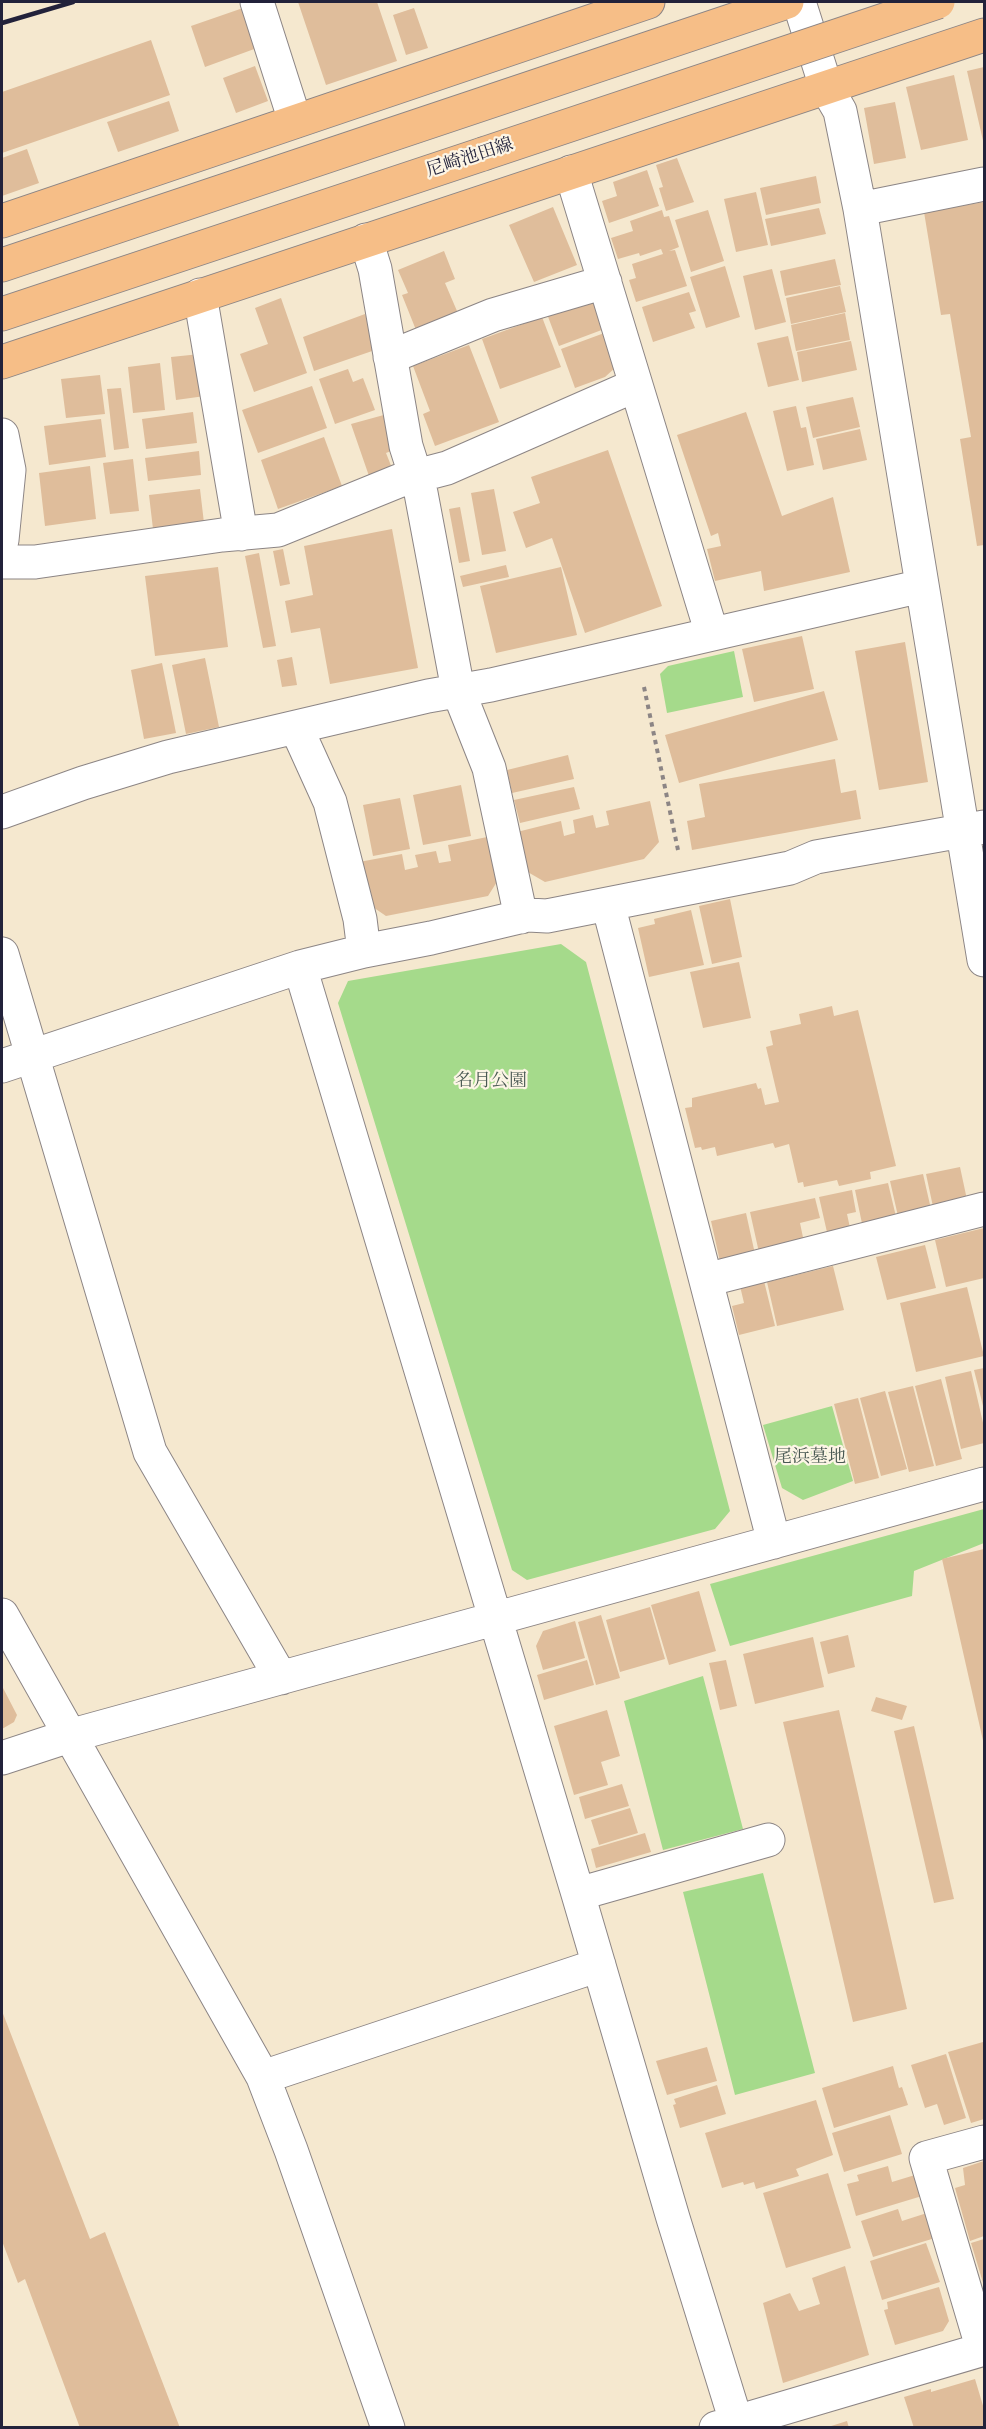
<!DOCTYPE html>
<html>
<head>
<meta charset="utf-8">
<style>
  body { margin:0 }
  #map { position:relative; width:986px; height:2429px; overflow:hidden; background:#f5e8cf; font-family:"IM FELL French Canon",serif }
  canvas { display:block }
  .frame { position:absolute; inset:0; border:3px solid #22223b; pointer-events:none }
</style>
</head>
<body>
<div id="map">
<canvas width="986" height="2429"></canvas>
<div class="frame"></div>
</div>
<script>
const context = document.querySelector('canvas').getContext('2d');
context.lineJoin = 'round';
function fill(path, color) { context.fillStyle = color; context.fill(path, 'evenodd'); }
const shape = rows => new Path2D(rows.map(r => 'M' + r).join(''));
function trace(path, color, width, dash) { context.strokeStyle = color; context.lineWidth = width; context.lineCap = dash ? 'butt' : 'round'; context.setLineDash(dash || []); context.stroke(path); }
function drawText(font, color, halo, rows, align = 'center') {
  context.font = font + ' "IM FELL French Canon","Noto Serif JP",serif'; context.lineWidth = 4.5; context.setLineDash([]); context.textBaseline = 'middle'; context.strokeStyle = halo; context.fillStyle = color; for (const [text, x, y, turn = 0] of rows) {
    context.save(); context.translate(x, y); context.rotate((+turn || 0) * Math.PI / 180); context.textAlign = isNaN(turn) ? turn : align; if (halo) context.strokeText(text, 0, 0); context.fillText(text, 0, 0); context.restore();
  }
}
fill(shape([
  [734,651,743,697,667,713,660,674,668,666],
  [561,944,586,962,730,1511,715,1529,527,1580,512,1570,338,1003,348,981],
  [832,1406,853,1481,803,1500,782,1488,763,1425],
  [984,1509,984,1543,914,1571,912,1596,730,1646,710,1584],
  [703,1676,743,1829,663,1850,624,1701],
  [763,1873,815,2073,735,2095,683,1892]
]), '#a5da8b');
fill(shape([
  [298,2,377,2,397,61,326,85],
  [243,8,257,48,205,67,191,26],
  [414,8,428,48,406,55,393,15],
  [151,40,170,95,2,153,2,92],
  [255,66,268,101,236,113,223,78],
  [984,67,984,145,967,71],
  [954,75,968,140,921,150,906,87],
  [169,101,179,131,118,152,107,122],
  [895,102,906,158,874,164,864,108],
  [27,149,39,183,2,196,2,158],
  [677,158,694,202,666,211,659,188,663,187,656,165],
  [647,170,659,206,609,223,602,201,617,196,613,182],
  [816,176,821,203,766,215,760,188],
  [756,192,768,245,736,252,724,199],
  [984,202,984,545,977,546,960,439,971,437,950,314,941,315,924,212],
  [553,207,577,265,534,282,509,225],
  [819,208,826,234,771,246,765,219],
  [662,210,664,217,669,216,679,247,669,251,675,250,687,286,636,302,629,280,636,278,632,264,663,254,661,249,640,256,639,253,618,259,611,238,633,231,630,221],
  [708,210,724,261,691,272,675,220],
  [444,251,455,279,445,283,460,318,418,335,402,295,408,293,398,270],
  [835,259,841,285,785,296,780,271],
  [725,266,740,317,706,328,690,277],
  [772,269,786,322,755,330,743,276],
  [840,286,846,312,791,324,786,298],
  [689,292,696,311,689,313,695,328,653,342,642,307],
  [281,298,307,373,254,392,240,354,268,344,255,308],
  [584,300,599,307,607,328,559,346,547,314],
  [845,313,850,340,796,351,791,325],
  [365,314,378,349,314,371,303,337],
  [542,317,561,367,500,389,482,339],
  [607,332,616,367,605,377,575,388,561,349],
  [788,336,799,380,768,387,757,343],
  [851,341,857,370,802,382,797,352],
  [469,345,499,422,435,446,423,414,430,411,413,366],
  [200,354,205,396,176,400,171,357],
  [160,363,165,410,133,413,128,367],
  [348,369,353,382,363,378,375,410,335,424,319,379],
  [100,375,105,414,66,418,61,379],
  [312,386,327,428,258,453,242,410],
  [121,388,129,448,114,450,107,389],
  [853,397,860,427,813,438,806,407],
  [796,406,801,428,806,427,814,465,787,471,773,411],
  [193,412,197,443,146,449,142,419],
  [746,412,782,516,833,497,850,572,764,591,761,571,715,581,707,549,721,546,718,533,711,536,677,435],
  [391,413,396,449,386,453,392,468,369,476,351,424],
  [101,419,106,457,49,465,44,426],
  [860,429,867,460,823,470,816,439],
  [324,437,342,486,278,509,261,460],
  [608,450,662,606,585,633,552,538,526,548,513,512,540,503,531,477],
  [199,451,201,475,148,481,145,458],
  [133,459,139,511,110,514,103,463],
  [90,466,96,519,45,526,39,473],
  [200,489,204,523,153,529,149,495],
  [494,489,506,551,482,555,471,493],
  [460,507,470,561,459,563,449,509],
  [392,529,418,668,330,684,320,628,291,633,285,601,313,595,304,546],
  [283,549,290,584,280,586,273,551],
  [259,553,276,646,263,648,245,556],
  [506,565,509,577,463,587,460,576],
  [218,567,228,647,155,656,145,576],
  [561,567,577,635,496,653,480,586],
  [802,636,814,689,754,702,742,649],
  [905,642,928,782,879,790,855,651],
  [292,657,297,685,282,687,277,660],
  [205,658,219,727,186,734,172,665],
  [162,663,176,733,144,739,131,670],
  [824,691,838,740,679,783,665,735],
  [568,755,574,779,512,793,507,770],
  [835,759,841,793,856,790,861,819,692,850,687,821,705,817,699,784],
  [461,785,471,836,423,845,413,795],
  [574,787,580,809,520,823,514,800],
  [400,798,410,849,373,856,363,805],
  [650,801,659,842,644,859,545,882,526,871,517,832,561,821,564,836,575,833,573,820,593,815,596,828,609,825,606,811],
  [492,836,500,877,488,896,386,916,367,903,359,862,402,854,405,870,418,867,415,855,436,851,439,863,451,861,448,845],
  [730,899,742,957,712,964,699,906],
  [691,910,704,965,649,977,638,928,655,924,654,919],
  [739,962,751,1018,703,1028,690,972],
  [832,1006,834,1016,858,1010,896,1166,870,1172,871,1179,839,1186,837,1180,804,1187,803,1182,798,1183,789,1144,775,1148,773,1143,717,1156,715,1147,702,1150,701,1147,695,1148,685,1108,692,1107,692,1098,756,1083,758,1089,761,1088,765,1105,779,1102,766,1047,773,1045,770,1031,801,1024,799,1014],
  [960,1167,969,1209,935,1216,926,1174],
  [923,1174,933,1218,900,1225,890,1181],
  [888,1183,898,1225,864,1233,855,1190],
  [852,1190,856,1212,847,1214,852,1237,829,1241,819,1197],
  [815,1198,820,1218,800,1223,805,1247,760,1257,750,1212],
  [746,1213,755,1254,721,1266,711,1221],
  [984,1228,984,1278,946,1287,935,1240],
  [925,1245,936,1288,887,1300,876,1257],
  [833,1266,844,1310,777,1326,767,1282],
  [764,1281,775,1326,739,1335,732,1306,744,1303,740,1286],
  [967,1287,984,1356,916,1372,900,1303],
  [984,1368,984,1410,974,1370],
  [971,1371,984,1427,984,1443,961,1449,945,1377],
  [941,1379,962,1459,936,1466,915,1386],
  [913,1386,934,1466,909,1472,888,1392],
  [885,1391,907,1469,881,1476,860,1398],
  [858,1398,879,1478,855,1484,834,1404],
  [984,1549,984,1745,942,1559],
  [699,1591,716,1651,669,1665,651,1605],
  [650,1607,665,1659,620,1672,606,1620],
  [601,1615,620,1678,596,1685,578,1622],
  [575,1621,585,1658,543,1670,536,1646,543,1631],
  [848,1635,855,1667,828,1674,820,1642],
  [813,1637,824,1687,755,1704,743,1654],
  [587,1660,594,1685,544,1700,537,1675],
  [726,1660,737,1706,720,1710,709,1663],
  [2,1686,17,1715,14,1722,2,1729],
  [876,1697,907,1706,902,1720,871,1711],
  [607,1710,620,1756,601,1762,608,1785,574,1795,554,1726],
  [839,1710,907,2009,853,2022,783,1722],
  [914,1726,954,1899,934,1903,894,1731],
  [622,1784,629,1806,585,1819,579,1797],
  [630,1808,638,1833,599,1845,591,1820],
  [645,1833,651,1852,596,1868,591,1849],
  [2,2011,90,2239,105,2232,180,2428,80,2428,25,2279,18,2283,2,2241],
  [983,2042,984,2119,971,2123,948,2052],
  [707,2047,717,2081,667,2095,656,2061],
  [946,2054,966,2118,944,2125,937,2104,925,2108,911,2065],
  [893,2066,899,2088,902,2087,908,2105,834,2128,822,2088],
  [717,2085,726,2114,680,2128,673,2105,676,2104,674,2099],
  [816,2100,833,2155,796,2169,799,2176,756,2189,754,2182,744,2185,743,2182,722,2188,705,2133],
  [890,2115,902,2154,844,2172,832,2133],
  [984,2161,984,2236,970,2241,955,2188,965,2185,963,2168],
  [888,2166,892,2182,915,2175,922,2196,856,2216,847,2184,859,2181,857,2175],
  [828,2173,851,2248,786,2268,763,2193],
  [898,2209,902,2221,927,2213,935,2238,873,2257,861,2221],
  [984,2239,984,2286,971,2243],
  [926,2243,940,2282,882,2300,870,2261],
  [845,2266,869,2355,783,2383,763,2303,790,2293,799,2311,820,2304,812,2278],
  [939,2287,949,2321,943,2331,895,2345,884,2310,888,2309,887,2302],
  [975,2379,984,2409,984,2428,914,2428,904,2397,931,2389,931,2392],
  [847,2421,849,2428,828,2428,828,2427]
]), '#dfbd9b');
const minor = shape([
  [257,2,295,121],
  [799,2,826,87,840,111,860,209,984,960],
  [571,172,712,634],
  [860,209,984,184],
  [366,240,375,269,406,446,421,493,458,690,489,768,521,917],
  [200,295,241,534],
  [390,357,493,315,605,282],
  [2,435,9,470,2,540],
  [2,562,35,562,222,535,278,530,401,480,447,468,636,385],
  [296,727,330,802,360,919,364,951],
  [2,812,83,783,168,757,428,696,491,685,922,586],
  [608,904,774,1542],
  [2,954,150,1452,281,1678],
  [300,967,578,1894,673,2218,738,2428],
  [2,1066,300,967,364,951,431,938,528,915,547,916,790,868,816,857,984,827],
  [706,1280,984,1209],
  [2,1615,263,2077,291,2150,388,2428],
  [2,1758,69,1736,984,1484],
  [578,1894,768,1840],
  [263,2077,599,1965],
  [983,2350,926,2158,984,2142],
  [716,2428,984,2349]
]);
const primary = shape([
  [2,221,648,2],
  [2,265,787,2],
  [2,314,483,154],
  [2,362,984,35]
]);
trace(minor, '#8c8585', 35);
trace(primary, '#8c8585', 35);
trace(shape([
  [644,687,678,850]
]), '#8c8585', 4, [4.5, 4.5]);
trace(minor, '#fff', 33);
trace(primary, '#f6be87', 33);
trace(shape([
  [2,23,73,2]
]), '#22223b', 4.5);
const primaryBridge = shape([
  [483,154,938,2]
]);
trace(primaryBridge, '#8c8585', 35, []);
trace(primaryBridge, '#f6be87', 33);
drawText('18px', '#22223b', '#fcf5e5', [
  ["尼崎池田線",470,158,-18]
]);
drawText('18px', '#495953', '#fcf5e5', [
  ["名月公園",491,1082],
  ["尾浜墓地",810,1458]
]);
</script>
</body>
</html>
